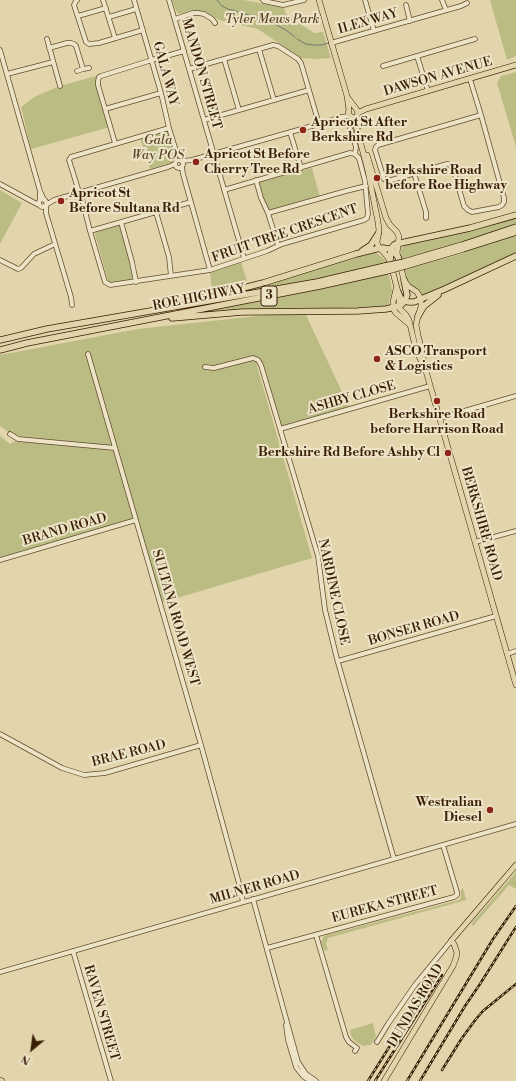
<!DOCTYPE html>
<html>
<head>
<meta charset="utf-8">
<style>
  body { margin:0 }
  #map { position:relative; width:516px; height:1081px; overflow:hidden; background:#e3d5ab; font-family:"Libre Bodoni",serif }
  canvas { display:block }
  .north { position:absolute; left:12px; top:1029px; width:40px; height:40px; -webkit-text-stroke:3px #ede4c8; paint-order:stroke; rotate:209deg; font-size:11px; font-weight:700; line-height:16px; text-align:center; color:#391f06 }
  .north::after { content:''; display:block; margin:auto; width:14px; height:18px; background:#391f06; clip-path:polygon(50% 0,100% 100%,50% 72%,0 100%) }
</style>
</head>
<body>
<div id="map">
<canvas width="516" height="1081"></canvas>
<div class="north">N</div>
</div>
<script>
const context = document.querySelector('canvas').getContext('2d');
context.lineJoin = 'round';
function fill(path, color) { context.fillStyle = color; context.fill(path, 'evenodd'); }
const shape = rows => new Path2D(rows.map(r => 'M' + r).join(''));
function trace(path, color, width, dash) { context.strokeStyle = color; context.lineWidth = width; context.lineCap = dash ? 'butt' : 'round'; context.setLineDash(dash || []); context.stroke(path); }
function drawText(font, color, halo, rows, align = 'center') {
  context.font = font + ' "Libre Bodoni",serif'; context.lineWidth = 4; context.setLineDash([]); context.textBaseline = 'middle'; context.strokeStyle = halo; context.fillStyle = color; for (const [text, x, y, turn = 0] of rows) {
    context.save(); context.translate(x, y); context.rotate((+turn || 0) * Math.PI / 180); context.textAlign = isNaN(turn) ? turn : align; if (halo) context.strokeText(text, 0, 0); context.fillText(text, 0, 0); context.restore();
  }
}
fill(shape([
  [172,0,244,0,284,8,286,14,314,33,323,32,331,58,316,59,303,58,300,60,296,55,258,29,219,20,203,11,179,14,177,12],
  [490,0,516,0,516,56,507,60],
  [516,72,516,147,497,83,501,76],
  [96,76,110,127,31,149,21,107,36,96,60,86],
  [167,130,174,153,173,162,150,169,140,138],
  [312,168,320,197,269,211,258,182],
  [0,190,22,203,0,244],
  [516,217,516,223,490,233,439,249,401,259,401,250,402,247,405,245],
  [120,225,130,263,133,280,112,283,108,281,95,234,97,232],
  [516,235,516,253,423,296,419,292,410,284,407,279,404,269,457,255],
  [375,252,382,257,386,262,349,273,181,305],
  [241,262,247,281,232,286,212,289,210,272],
  [388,273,391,284,392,291,389,301,389,306,172,316,245,304,327,288],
  [267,315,306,315,350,409,280,429,261,365,255,359,312,558,160,603,136,520,0,558,0,436,10,444,18,439,0,426,0,355,138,329],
  [516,872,516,889,509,885,473,926,471,924],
  [463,888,466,900,328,938,326,944,328,950,324,950,321,942,324,936,459,900,461,897,461,890],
  [373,1023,376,1037,371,1045,363,1046,355,1041,351,1036,350,1030]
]), '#babc84');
trace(shape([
  [217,0,222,6,228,9,249,15,262,20,271,22,286,30,295,37],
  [297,39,306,44,312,45,321,45,329,43]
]), '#717a6d', 1);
const minor = shape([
  [77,0,76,1,74,5,86,42,89,44,99,43,143,30],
  [103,0,115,38],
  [134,0,161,93,169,128,177,154,181,161],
  [169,0,244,258],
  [263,0,264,1,283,5,304,0],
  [365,0,374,31],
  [442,0,446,10],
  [406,5,410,21],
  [78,16,106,8],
  [109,17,136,9],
  [175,19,193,13,198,13,204,14,212,19,215,23],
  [47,39,60,86],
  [331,43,461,6,467,3],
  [49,48,67,43,71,43,74,44,76,46,83,69,77,71],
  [259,49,274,100],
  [0,50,40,191,44,200],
  [417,56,428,91],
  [224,59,239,110],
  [383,66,475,39],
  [83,69,89,68],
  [189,69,273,45,278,46,298,59,301,63,319,124],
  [7,74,53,62],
  [470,79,481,115,504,198,504,202,502,205,499,207,472,212,468,210,464,206,453,168,451,165,447,164,388,181,384,179,375,150,376,147,378,145,481,115],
  [105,109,161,93],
  [204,120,309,90],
  [169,128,71,157,69,160,79,192,82,199,90,231,105,282,110,285,210,270,267,251,282,244,364,220,367,218,368,214,365,181,359,158,355,154,350,153,224,190],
  [350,128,356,147,355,154],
  [290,132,301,168],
  [115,143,98,85,98,81,99,77,101,76,152,60,184,51],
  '175 164a4 4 0 1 1 8 0a4 4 0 1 1-8 0Z',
  [182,161,192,160,319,124,341,117,350,116],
  [182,167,183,174,210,270],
  [414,173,426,212,426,218],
  [256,180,261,198,268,213,278,245],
  [0,184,33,202,39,205],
  [40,193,40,200,39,202,39,205,42,207,45,206,47,203,45,200,42,199,40,200],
  [46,205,54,200,168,167,175,164],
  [46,206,46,213,71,297,72,305],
  [156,212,169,257,171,276],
  [268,213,346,191,366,186],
  [121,222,132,262,136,282],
  [90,231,191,202],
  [0,260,18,269,21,268,34,254,55,244],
  [88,354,201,745,240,887,243,902],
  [205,367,214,368,253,358,258,360,261,365,318,556,325,610,337,659,394,859],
  [440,418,516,396],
  [280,429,430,386],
  [10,434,18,439,115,448],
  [475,542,516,531],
  [0,560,136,520],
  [507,654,516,651],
  [338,661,496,616],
  [0,734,62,768,84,775,105,773,201,745],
  [253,899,298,1062,306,1074,316,1081],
  [316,935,346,1037,349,1042,357,1048,355,1051],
  [267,948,454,897,457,895,457,892,443,845],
  [73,951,111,1081],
  [0,972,516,824],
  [286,1025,288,1040,296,1067,303,1076,310,1081],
  [377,1042,388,1024,415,985,451,941]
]);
const major = shape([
  [319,0,347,96,349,110,348,113,350,116,353,117,355,122,368,171,378,222,379,230,377,242,378,246,386,255,390,261,398,292,399,299,399,307,400,309,406,315,409,320,416,350,426,371,516,685],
  [348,98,357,110,358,113,357,116,359,126],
  [358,113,366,109,516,65],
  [367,155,386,218,390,225,397,232,399,237,397,253,404,280,408,286,417,292,421,299,421,307,418,316,416,325,418,335,423,357,424,366],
  [396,289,393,302,394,310,396,313,409,324],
  [0,1080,2,1081],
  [384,1081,453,966,456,958,457,953,454,944,451,941,516,865]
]);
const highway = shape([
  [362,251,371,245,378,234],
  [390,261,391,249,394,245,396,244,470,228,516,215],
  [404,262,462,245,516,227],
  [405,266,463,249,516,232],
  [398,292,401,299,404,301,409,302,414,302,445,289,516,256],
  [191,301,263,283,356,254,376,249,383,248,389,249,394,252,398,257],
  [418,316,424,306,438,295],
  [172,318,242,312,358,311,386,309,400,306,405,301,407,295,404,280],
  [0,340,47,329,317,282,385,266],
  [0,350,27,343,320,286,387,271]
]);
trace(minor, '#644c2f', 5.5);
trace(major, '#391f06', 6);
trace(highway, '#391f06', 7);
trace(minor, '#ede4c8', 4);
trace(major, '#e3d5ab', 5);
trace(highway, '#e3d5ab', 5.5);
const rail = shape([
  [442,1070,462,1038,476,1019,483,1011,516,984],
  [368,1081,436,972],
  [375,1081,442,975],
  [407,1081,493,939,516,906],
  [420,1081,465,1006,480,984,516,927]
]);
trace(rail, '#391f06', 2.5);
trace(rail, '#ede4c8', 1, [3]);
const highwayBridge = shape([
  [385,266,404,262],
  [387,271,405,266]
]);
trace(highwayBridge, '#391f06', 7, []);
trace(highwayBridge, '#e3d5ab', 5.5);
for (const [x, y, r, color] of [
  [303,130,4,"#8f2418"],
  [196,162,4,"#8f2418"],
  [377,178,4,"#8f2418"],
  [61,201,4,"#8f2418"],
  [377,359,4,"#8f2418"],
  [437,401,4,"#8f2418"],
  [448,453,4,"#8f2418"],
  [490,810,4,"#8f2418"]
]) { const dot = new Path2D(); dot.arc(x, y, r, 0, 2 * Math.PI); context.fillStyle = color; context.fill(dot); trace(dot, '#ede4c8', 1.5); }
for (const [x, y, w] of [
  [269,296,16]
]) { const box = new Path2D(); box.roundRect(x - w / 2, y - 10, w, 20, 3); context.fillStyle = '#ede4c8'; context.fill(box); trace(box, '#391f06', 1); }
drawText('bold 12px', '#391f06', null, [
  ["3",269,296]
]);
drawText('italic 13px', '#594626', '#ede4c8', [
  ["Tyler Mews Park",272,20],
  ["Gala",158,141],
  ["Way POS",158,156]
]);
drawText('13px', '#391f06', '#ede4c8', [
  ["ILEX WAY",368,22,-16],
  ["GALA WAY",165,74,75],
  ["MANDON STREET",201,74,74],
  ["DAWSON AVENUE",438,77,-16],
  ["FRUIT TREE CRESCENT",285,234,-19],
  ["ROE HIGHWAY",199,298,-11],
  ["ASHBY CLOSE",352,398,-16],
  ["BERKSHIRE ROAD",481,524,74],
  ["BRAND ROAD",65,530,-16],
  ["NARDINE CLOSE",333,592,78],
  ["SULTANA ROAD WEST",175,618,74],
  ["BONSER ROAD",414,629,-16],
  ["BRAE ROAD",129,754,-14],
  ["MILNER ROAD",255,888,-16],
  ["EUREKA STREET",385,905,-15],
  ["DUNDAS ROAD",416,1006,-59],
  ["RAVEN STREET",101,1013,74]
]);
drawText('bold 13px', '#391f06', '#ede4c8', [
  ["Apricot St After",311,123],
  ["Berkshire Rd",311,138],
  ["Apricot St Before",204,155],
  ["Cherry Tree Rd",204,170],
  ["Berkshire Road",385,171],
  ["before Roe Highway",385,186],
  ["Apricot St",69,194],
  ["Before Sultana Rd",69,209],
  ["ASCO Transport",385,352],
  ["& Logistics",385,367],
  ["Berkshire Road",437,415,"center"],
  ["before Harrison Road",437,430,"center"],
  ["Berkshire Rd Before Ashby Cl",440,453,"right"],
  ["Westralian",482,803,"right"],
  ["Diesel",482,818,"right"]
], 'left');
</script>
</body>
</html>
